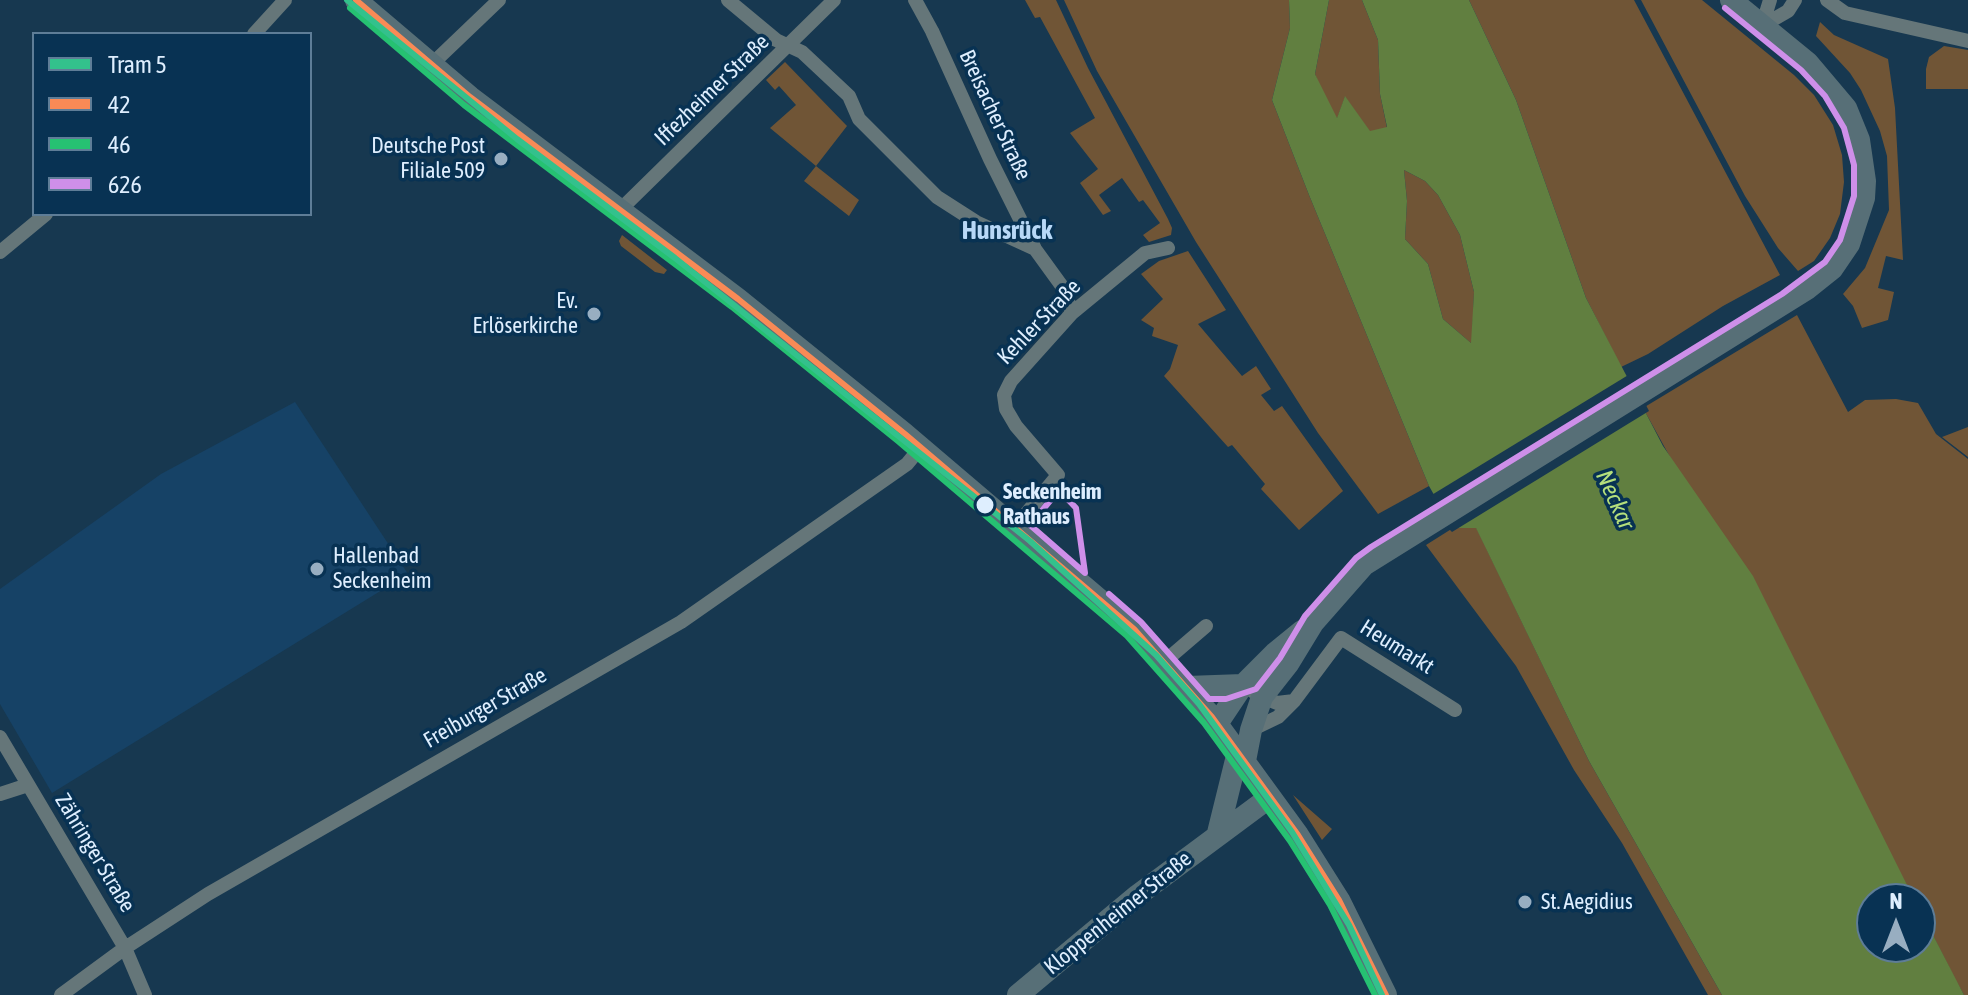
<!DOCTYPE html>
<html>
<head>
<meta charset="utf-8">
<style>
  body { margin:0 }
  #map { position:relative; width:1968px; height:995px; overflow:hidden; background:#173850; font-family:"Asap Condensed",sans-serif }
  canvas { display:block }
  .legend { position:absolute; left:32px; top:32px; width:280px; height:184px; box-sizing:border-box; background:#083253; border:2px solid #5e7d97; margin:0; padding:10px 14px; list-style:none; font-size:24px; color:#deeefe }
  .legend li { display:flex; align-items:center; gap:16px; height:40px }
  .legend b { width:40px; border:2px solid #5e7d97 }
  .north { position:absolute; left:1856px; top:883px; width:80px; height:80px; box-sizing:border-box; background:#083253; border:2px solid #5e7d97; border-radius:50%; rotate:0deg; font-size:22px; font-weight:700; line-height:32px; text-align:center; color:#deeefe }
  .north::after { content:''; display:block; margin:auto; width:28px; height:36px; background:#98aec1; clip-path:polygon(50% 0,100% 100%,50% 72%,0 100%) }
</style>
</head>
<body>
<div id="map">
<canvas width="1968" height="995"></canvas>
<ul class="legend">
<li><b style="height:10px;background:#33c18c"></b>Tram 5</li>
<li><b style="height:10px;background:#f98a56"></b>42</li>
<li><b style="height:10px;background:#26c172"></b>46</li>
<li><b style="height:10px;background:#ce8fe9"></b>626</li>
</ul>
<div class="north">N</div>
</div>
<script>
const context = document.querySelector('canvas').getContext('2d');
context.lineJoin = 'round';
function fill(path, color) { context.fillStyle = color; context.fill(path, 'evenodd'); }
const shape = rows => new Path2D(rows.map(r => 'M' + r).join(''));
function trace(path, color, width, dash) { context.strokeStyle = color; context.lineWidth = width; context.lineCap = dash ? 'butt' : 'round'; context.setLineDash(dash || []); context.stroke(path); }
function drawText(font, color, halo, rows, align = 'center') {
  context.font = font + ' "Asap Condensed",sans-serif'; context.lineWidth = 7; context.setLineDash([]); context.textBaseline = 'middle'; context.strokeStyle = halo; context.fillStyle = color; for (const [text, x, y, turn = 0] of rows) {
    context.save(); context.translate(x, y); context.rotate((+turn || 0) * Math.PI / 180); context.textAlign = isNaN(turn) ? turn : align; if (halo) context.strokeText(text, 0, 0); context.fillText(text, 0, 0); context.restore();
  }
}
fill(shape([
  [295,402,408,574,52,793,0,704,0,589,161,474]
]), '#164266');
fill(shape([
  [1025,0,1056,0,1088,68,1168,219,1172,228,1171,235,1149,242,1143,235,1160,223,1143,200,1139,202,1122,178,1099,195,1111,211,1103,215,1080,183,1098,169,1070,133,1095,118,1040,17,1035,18],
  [1064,0,1289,0,1290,28,1272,100,1309,195,1429,486,1378,514,1318,433,1196,242,1097,71],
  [1329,0,1362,0,1378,40,1380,94,1387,128,1370,132,1345,97,1337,119,1323,96,1315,74],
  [1469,0,1634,0,1780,275,1723,306,1648,354,1621,367,1586,298,1516,100],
  [1641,0,1702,0,1794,75,1814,95,1833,125,1842,155,1844,182,1840,214,1830,238,1814,261,1798,271,1778,248,1745,196],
  [1820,22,1834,35,1888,59,1895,108,1903,260,1886,256,1878,288,1894,292,1888,320,1862,328,1853,306,1843,294,1865,268,1889,210,1887,156,1880,131,1861,90,1850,73,1816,36],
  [1944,46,1968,50,1968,89,1926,89,1926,69,1929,57],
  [785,62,847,126,816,166,859,200,849,216,804,181,816,166,770,128,796,105,779,86,775,90,766,80],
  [1404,170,1425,181,1438,195,1460,235,1474,292,1472,344,1443,319,1428,264,1405,239,1407,201],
  [622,235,667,270,664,274,655,272,621,246,619,241],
  [1188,251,1226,310,1198,324,1242,376,1256,366,1271,389,1261,395,1274,411,1282,406,1343,491,1299,530,1261,489,1265,484,1232,445,1228,447,1164,376,1170,369,1178,345,1152,336,1154,328,1141,320,1163,299,1141,274,1159,261],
  [1797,315,1848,412,1865,400,1896,399,1918,403,1936,434,1968,459,1968,995,1964,995,1956,981,1920,910,1920,899,1914,899,1643,408],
  [1968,427,1968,457,1942,437],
  [1476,527,1589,761,1722,995,1708,995,1622,843,1574,770,1516,666,1426,545,1453,528],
  [1293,795,1332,829,1322,840]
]), '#705536');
fill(shape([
  [1289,0,1329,0,1315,74,1337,118,1345,96,1370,131,1387,127,1380,94,1378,40,1362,0,1469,0,1516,100,1586,298,1663,446,1753,576,1914,899,1872,899,1872,947,1920,947,1920,910,1964,995,1722,995,1589,761,1476,528,1453,528,1429,486,1309,195,1272,100,1290,28],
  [1404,170,1425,181,1438,195,1460,235,1474,292,1471,343,1443,319,1428,264,1405,239,1407,201]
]), '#617f40');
fill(shape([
  [1630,374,1649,411,1452,532,1450,530,1430,496]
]), '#173850');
trace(shape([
  [728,0,776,40,802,52,849,96,859,119,937,197,976,222,1035,249],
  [915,0,932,31,990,159,1035,249,1064,289,1072,313],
  [1827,0,1845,13,1968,41],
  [1762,26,1788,11,1795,0],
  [1762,26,1770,0],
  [254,34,285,0],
  [431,65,499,0],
  [620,210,834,0],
  [0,252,46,214],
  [1016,526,1058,475,1016,426,1006,409,1004,395,1011,381,1072,313,1145,253,1168,248],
  [1164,662,1206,626],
  [1243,685,1262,697,1277,703,1294,701],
  [1251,730,1278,717,1294,701,1341,638,1455,710],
  [0,737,125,948,145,995],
  [0,794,28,785],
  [61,995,125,948,208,894,681,622,907,464,921,447]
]), '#657679', 14);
trace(shape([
  [356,0,470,97,738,299,905,434,1134,629,1212,717,1298,835,1339,900,1386,995],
  [1187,687,1243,685],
  [1217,724,1243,685,1275,653,1302,631],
  [1245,761,1251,730,1262,697,1288,664,1313,623,1364,565,1807,289,1832,269,1849,244,1864,198,1865,181,1859,140,1846,108,1808,63,1731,0],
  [1218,833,1238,752],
  [1018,995,1138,895,1270,797]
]), '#576f77', 22);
trace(shape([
  [356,0,470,97,738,299,905,434,1134,629,1212,717,1298,835,1339,900,1386,995]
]), '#f98a56', 6);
trace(shape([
  [350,8,464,105,732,307,899,442,1127,636,1204,723,1290,841,1330,905,1375,995]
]), '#26c172', 6);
trace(shape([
  [1059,490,1076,508,1085,573,1030,525,1059,490],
  [1109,594,1141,622,1209,699,1226,699,1256,689,1280,658,1305,616,1356,558,1371,547,1782,294,1825,262,1840,240,1854,196,1854,165,1844,128,1825,96,1801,70,1725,8]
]), '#ce8fe9', 6);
trace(shape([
  [347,0,517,139,675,258,1030,541,1156,655,1199,704,1292,832,1349,925,1382,995]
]), '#33c18c', 6);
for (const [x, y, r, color] of [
  [501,159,8,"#98aec1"],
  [594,314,8,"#98aec1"],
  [985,505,10,"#deeefe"],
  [317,569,8,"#98aec1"],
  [1525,902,8,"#98aec1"]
]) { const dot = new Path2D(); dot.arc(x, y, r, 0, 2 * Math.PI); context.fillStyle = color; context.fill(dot); trace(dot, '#083253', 3); }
drawText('22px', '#deeefe', '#083253', [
  ["Iffezheimer Straße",712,90,-44],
  ["Breisacher Straße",995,115,65],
  ["Kehler Straße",1039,322,-46],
  ["Heumarkt",1397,647,32],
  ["Freiburger Straße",485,708,-30],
  ["Zähringer Straße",95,853,59],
  ["Kloppenheimer Straße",1118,913,-39]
]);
drawText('22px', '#deeefe', '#083253', [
  ["Deutsche Post",485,146],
  ["Filiale 509",485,171],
  ["Ev.",578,301],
  ["Erlöserkirche",578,326],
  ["Hallenbad",333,556,"left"],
  ["Seckenheim",333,581,"left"],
  ["St. Aegidius",1541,902,"left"]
], 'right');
drawText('bold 22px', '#deeefe', '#083253', [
  ["Seckenheim",1003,492],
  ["Rathaus",1003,517]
], 'left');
drawText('italic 24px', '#b5df7c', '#083253', [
  ["Neckar",1615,500,66]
]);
drawText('bold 26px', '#b8d8f7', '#083253', [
  ["Hunsrück",1007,231]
]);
</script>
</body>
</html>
